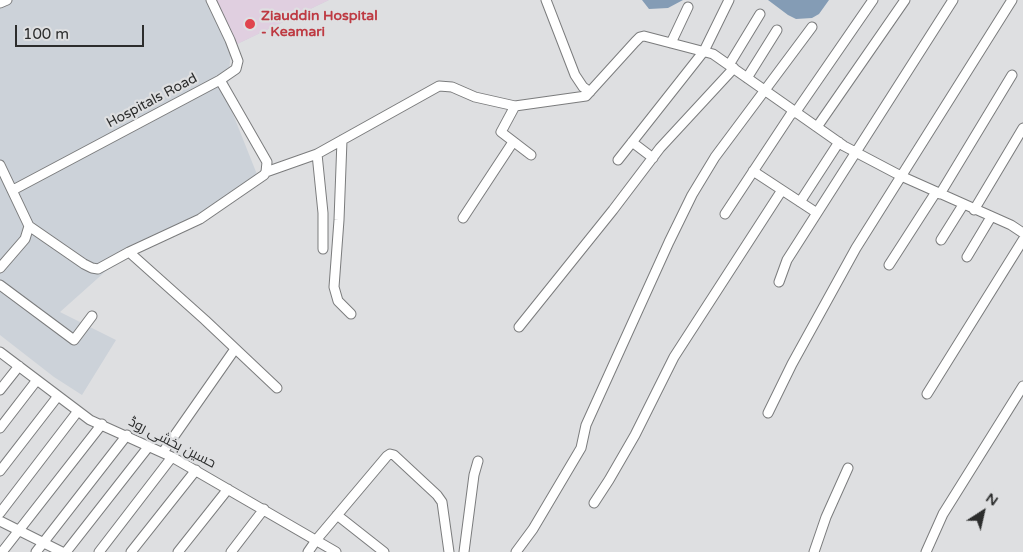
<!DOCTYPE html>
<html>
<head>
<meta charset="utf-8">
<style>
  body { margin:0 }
  #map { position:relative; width:1023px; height:552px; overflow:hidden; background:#dedfe1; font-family:"Varela Round",sans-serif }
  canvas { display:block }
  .north { position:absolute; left:958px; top:487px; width:50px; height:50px; -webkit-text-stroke:4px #dedfe1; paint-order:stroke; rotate:35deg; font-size:14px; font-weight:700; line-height:20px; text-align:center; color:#2c2d2d }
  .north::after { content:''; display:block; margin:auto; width:18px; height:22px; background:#2c2d2d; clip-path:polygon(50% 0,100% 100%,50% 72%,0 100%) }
  .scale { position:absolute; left:15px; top:25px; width:129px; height:22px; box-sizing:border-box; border:2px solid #2c2d2d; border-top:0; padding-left:6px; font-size:15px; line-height:18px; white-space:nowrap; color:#2c2d2d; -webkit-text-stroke:4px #dedfe1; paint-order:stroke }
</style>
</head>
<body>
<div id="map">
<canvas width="1023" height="552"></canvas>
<div class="north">N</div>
<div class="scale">100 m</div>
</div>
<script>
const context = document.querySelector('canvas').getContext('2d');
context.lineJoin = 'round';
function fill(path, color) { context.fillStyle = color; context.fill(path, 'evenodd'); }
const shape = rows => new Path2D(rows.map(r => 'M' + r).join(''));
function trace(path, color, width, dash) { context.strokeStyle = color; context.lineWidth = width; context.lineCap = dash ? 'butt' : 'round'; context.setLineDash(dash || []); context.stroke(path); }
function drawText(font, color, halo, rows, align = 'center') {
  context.font = font + ' "Varela Round",Cairo,sans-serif'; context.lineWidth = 4.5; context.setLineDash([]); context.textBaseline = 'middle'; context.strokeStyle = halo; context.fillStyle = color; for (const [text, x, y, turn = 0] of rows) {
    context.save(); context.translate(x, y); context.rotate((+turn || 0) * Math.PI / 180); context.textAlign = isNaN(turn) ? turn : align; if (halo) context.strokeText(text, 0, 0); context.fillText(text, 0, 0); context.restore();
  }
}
fill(shape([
  [0,0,329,0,231,47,227,99,260,182,107,270,60,312,116,340,82,395,54,377,0,335]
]), '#ccd2d9');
fill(shape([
  [210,0,329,0,231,47]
]), '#e0cfe0');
fill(shape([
  [642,0,683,0,668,8,649,9],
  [768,0,829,0,819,14,812,18,796,19,788,15]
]), '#849cb5');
const minor = shape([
  [546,0,575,75,583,87,590,92],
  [0,3,7,0],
  [671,43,688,7],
  [729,65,760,14],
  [747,78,777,30],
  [515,106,501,132,531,155],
  [795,113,873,0],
  [817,127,905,0],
  [342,140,339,220,334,287,338,301,351,314],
  [632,142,653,158],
  [317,154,323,213,323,249],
  [618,160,704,51,729,0],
  [0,165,29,226,25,239,0,268],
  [753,171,817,213],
  [266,172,317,154,439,86,452,87,475,97,515,106,586,96,635,42,640,37,644,36,713,54,844,146,901,176,1011,225,1023,233],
  [13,190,220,80,236,69,238,61,230,40,211,0],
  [940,194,1012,75],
  [800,202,839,142],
  [974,210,1023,128],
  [725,214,793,111],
  [463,218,513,142],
  [29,226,84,264,92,268,98,269,129,252,200,219,264,175,266,172,267,162,220,80],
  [941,240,963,205],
  [129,252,205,320,277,388],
  [967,257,991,217],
  [889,265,936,192],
  [779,282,787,260,953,0],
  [0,285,74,340,92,316],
  [519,327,613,210,660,148,734,68],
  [0,352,90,420,172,457,336,552],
  [0,390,19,366],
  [927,394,1023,240],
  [768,413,792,364,856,248,1012,0],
  [0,428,37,380],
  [163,452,235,349],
  [0,471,58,396],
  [594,503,609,480,635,435,674,357,782,190],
  [0,513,78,411],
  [337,515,384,552],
  [0,521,62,552],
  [2,552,102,424],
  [36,552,127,435],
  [66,552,149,446],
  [99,552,172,457],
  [131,552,196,470],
  [178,552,228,489],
  [231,552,264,509],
  [308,552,317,539,387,456,390,454,394,455,437,495,442,502,449,552],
  [464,552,474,475,478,461],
  [516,552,533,529,581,448,586,425,669,242,692,195,715,157,812,27],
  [814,552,826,517,848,468],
  [926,552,943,514,1023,386]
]);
trace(minor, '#7b7c7d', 11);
trace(minor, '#fff', 9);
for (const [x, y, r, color] of [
  [250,24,6,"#e0444e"]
]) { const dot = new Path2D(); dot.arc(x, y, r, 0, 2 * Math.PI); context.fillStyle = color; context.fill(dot); trace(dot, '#dedfe1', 2); }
drawText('bold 14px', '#be3a42', '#dedfe1', [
  ["Ziauddin Hospital",261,16],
  ["- Keamari",261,32]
], 'left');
drawText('14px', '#2c2d2d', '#dedfe1', [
  ["Hospitals Road",152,101,-28],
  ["حسین بخشی روڈ",172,443,27]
]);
</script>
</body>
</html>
